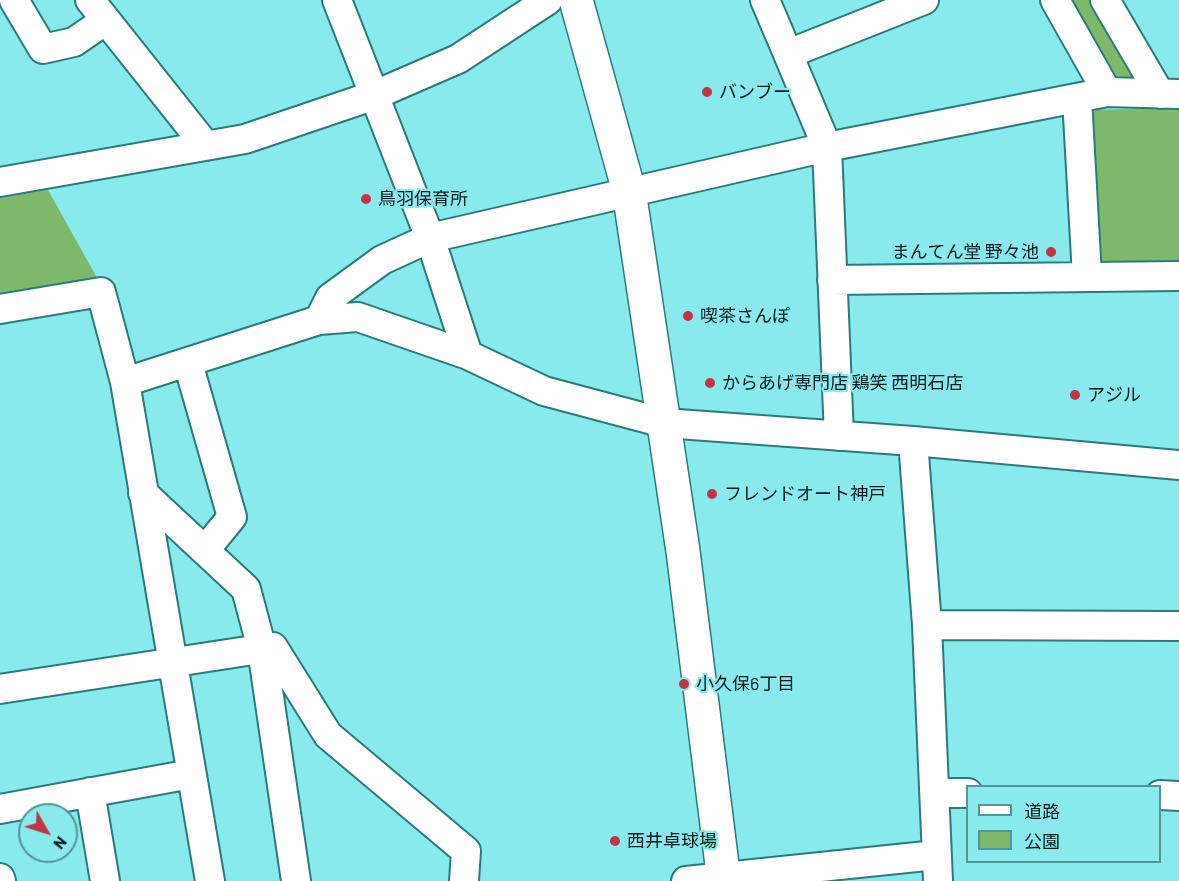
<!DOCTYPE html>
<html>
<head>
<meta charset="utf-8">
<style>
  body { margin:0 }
  #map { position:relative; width:1179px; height:881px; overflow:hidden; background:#88eaed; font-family:Barlow,"Noto Sans JP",sans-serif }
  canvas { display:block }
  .legend { position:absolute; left:966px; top:785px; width:195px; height:78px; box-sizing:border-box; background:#88eaed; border:2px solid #529699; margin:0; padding:8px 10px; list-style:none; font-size:18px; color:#00191a }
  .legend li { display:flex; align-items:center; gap:12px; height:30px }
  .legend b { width:30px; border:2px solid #529699 }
  .north { position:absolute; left:18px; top:803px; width:60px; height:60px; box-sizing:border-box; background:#88eaed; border:2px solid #529699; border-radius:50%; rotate:129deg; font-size:16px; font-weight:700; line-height:24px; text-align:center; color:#00191a }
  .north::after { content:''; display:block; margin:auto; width:21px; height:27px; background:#c43347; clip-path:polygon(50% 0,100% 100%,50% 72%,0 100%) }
</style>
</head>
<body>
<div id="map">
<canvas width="1179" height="881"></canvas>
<ul class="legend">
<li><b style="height:8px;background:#fff"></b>道路</li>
<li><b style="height:16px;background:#7eb96b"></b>公園</li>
</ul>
<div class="north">N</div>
</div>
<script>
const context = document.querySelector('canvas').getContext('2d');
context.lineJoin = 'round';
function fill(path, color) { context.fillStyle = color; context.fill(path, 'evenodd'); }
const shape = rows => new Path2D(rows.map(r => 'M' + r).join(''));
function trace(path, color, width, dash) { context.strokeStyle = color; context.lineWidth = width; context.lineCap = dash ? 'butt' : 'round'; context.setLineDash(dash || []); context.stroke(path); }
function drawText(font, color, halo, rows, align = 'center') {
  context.font = font + ' Barlow,"Noto Sans JP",sans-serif'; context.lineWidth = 4.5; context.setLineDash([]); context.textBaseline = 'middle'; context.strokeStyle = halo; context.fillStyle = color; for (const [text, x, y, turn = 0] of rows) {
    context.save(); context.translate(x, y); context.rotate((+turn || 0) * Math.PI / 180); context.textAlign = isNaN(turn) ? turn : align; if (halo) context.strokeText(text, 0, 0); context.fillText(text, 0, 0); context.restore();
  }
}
fill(shape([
  [1067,0,1097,0,1144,83,1113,81],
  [1179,108,1179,269,1094,269,1086,110],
  [48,190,101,285,0,303,0,198]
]), '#7eb96b');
const minor = shape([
  [14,0,43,49,74,42,106,20],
  [90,0,206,146],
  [337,0,430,238,468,355],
  [765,0,788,54],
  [1055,0,1107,92],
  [1105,0,1160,94],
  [1077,98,1087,276],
  [0,182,245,139,375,95,458,59,548,0],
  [832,280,1179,276],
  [0,309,101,292,125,382,319,320,358,317,468,355,544,391,664,423,913,441,1179,465],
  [319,320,330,298,382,260,430,238,827,147,1107,92,1179,94],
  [188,363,232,517,205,550],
  [125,382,210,881],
  [839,436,827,147,788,54,924,0],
  [913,441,927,625,938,881],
  [143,493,246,589,262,649,296,881],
  [927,625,1179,626],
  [0,689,273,647,328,735,466,851,464,881],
  [90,792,105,881],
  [935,793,968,793],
  [1160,795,1179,796],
  [0,809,191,774],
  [0,878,1,881],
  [686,881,936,855]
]);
const tertiary = shape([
  [576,0,629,191,683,551,724,881]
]);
trace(minor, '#2d7a7c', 32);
trace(tertiary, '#2d7a7c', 36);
trace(minor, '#fff', 28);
trace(tertiary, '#fff', 33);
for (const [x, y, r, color] of [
  [707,92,6,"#c43347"],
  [366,199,6,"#c43347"],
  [1051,252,6,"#c43347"],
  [688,316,6,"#c43347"],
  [710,383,6,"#c43347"],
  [1075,395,6,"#c43347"],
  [712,494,6,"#c43347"],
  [684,684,6,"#c43347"],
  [615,841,6,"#c43347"]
]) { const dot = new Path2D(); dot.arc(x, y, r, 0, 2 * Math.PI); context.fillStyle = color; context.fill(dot); trace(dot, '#88eaed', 2); }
drawText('18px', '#00191a', '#88eaed', [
  ["バンブー",719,92],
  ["鳥羽保育所",378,199],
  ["まんてん堂 野々池",1039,252,"right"],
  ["喫茶さんぽ",700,316],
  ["からあげ専門店 鶏笑 西明石店",722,383],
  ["アジル",1087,395],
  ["フレンドオート神戸",724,494],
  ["小久保6丁目",696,684],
  ["西井卓球場",627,841]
], 'left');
</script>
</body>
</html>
